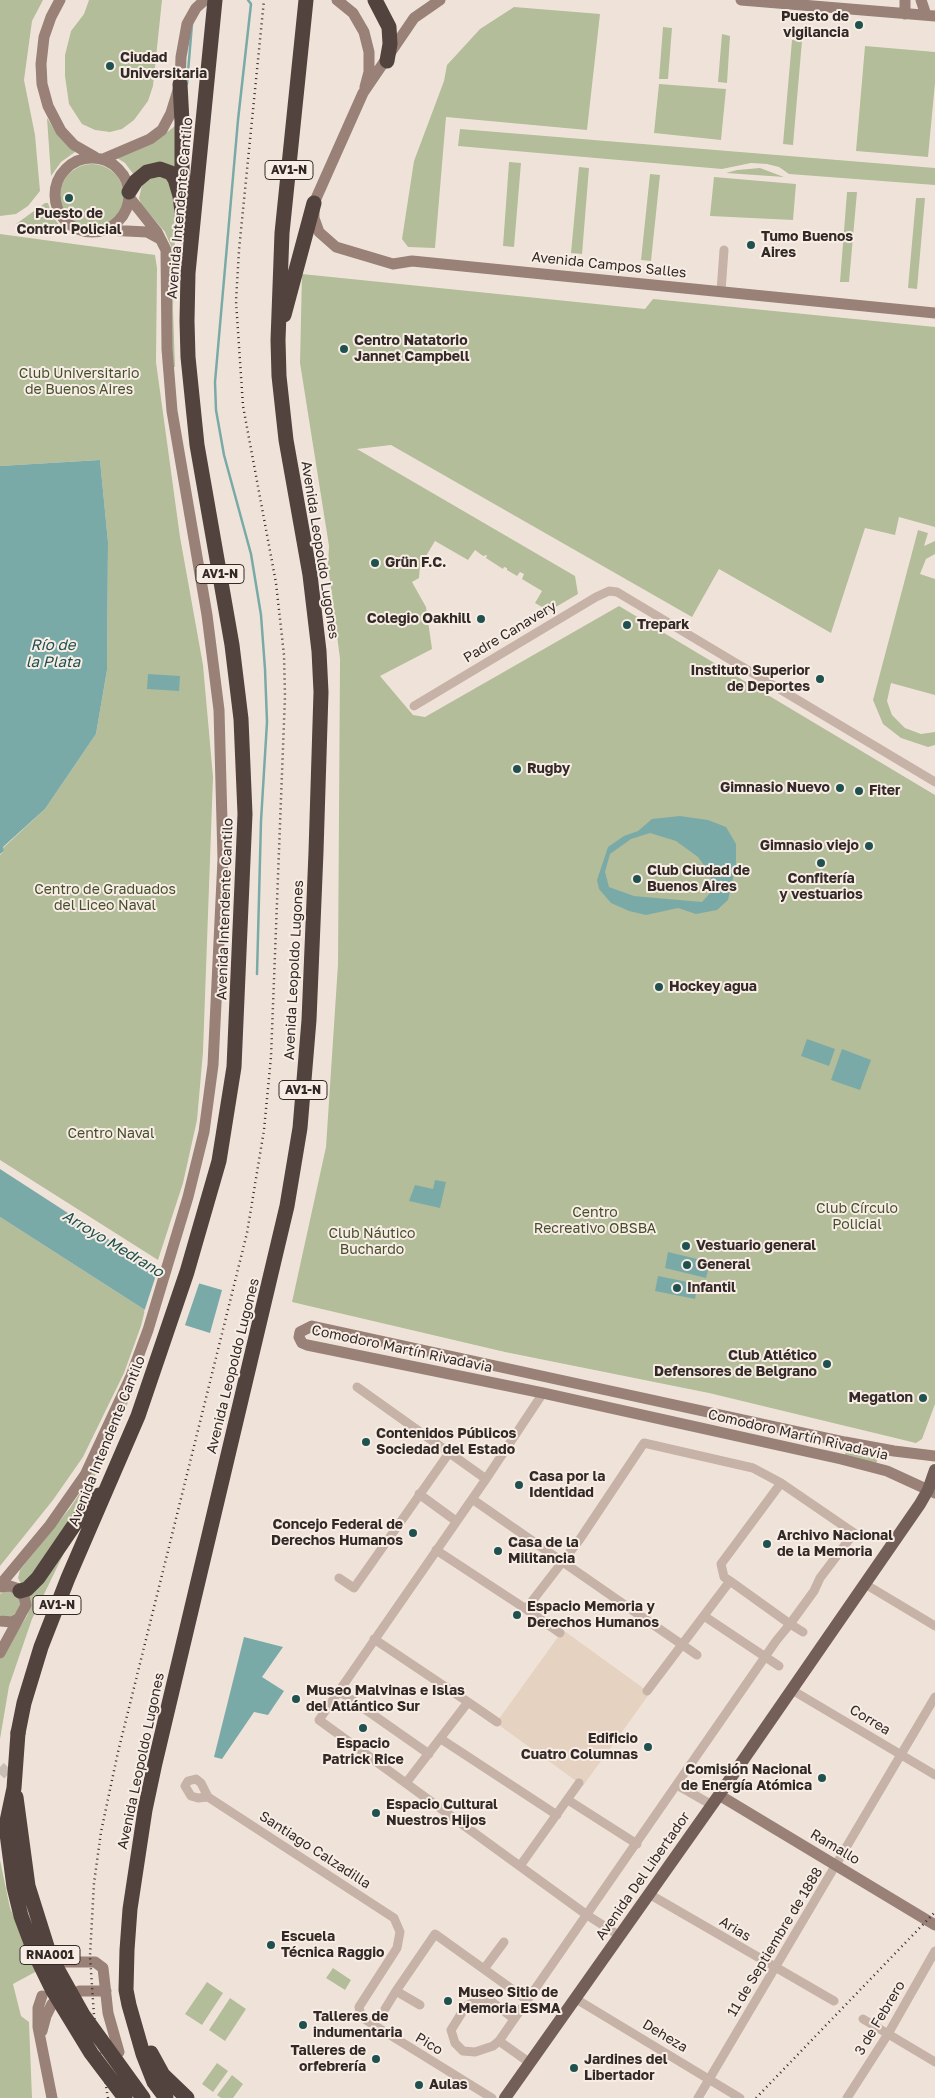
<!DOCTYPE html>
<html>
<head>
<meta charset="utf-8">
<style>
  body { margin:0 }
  canvas { display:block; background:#efe3d9 }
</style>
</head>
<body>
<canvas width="935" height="2098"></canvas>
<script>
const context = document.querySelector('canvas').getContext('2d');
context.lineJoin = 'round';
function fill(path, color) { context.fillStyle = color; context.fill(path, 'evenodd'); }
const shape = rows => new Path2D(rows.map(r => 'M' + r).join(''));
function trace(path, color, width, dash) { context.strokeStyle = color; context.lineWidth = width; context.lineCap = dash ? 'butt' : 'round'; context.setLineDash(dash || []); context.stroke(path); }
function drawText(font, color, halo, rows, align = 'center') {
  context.font = font + ' "Golos Text",sans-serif'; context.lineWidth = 4; context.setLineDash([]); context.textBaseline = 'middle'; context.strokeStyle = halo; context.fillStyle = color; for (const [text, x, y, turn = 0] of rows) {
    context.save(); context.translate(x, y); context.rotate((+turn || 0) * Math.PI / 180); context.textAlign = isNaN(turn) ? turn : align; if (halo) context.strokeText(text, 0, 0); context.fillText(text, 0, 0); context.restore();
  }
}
fill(shape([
  [0,0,43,0,32,21,24,80,35,135,40,191,28,206,16,214,0,216],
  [89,0,162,0,153,86,148,101,134,120,122,129,110,132,95,130,82,124,69,104,65,76,65,55,71,31,84,14],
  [514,7,600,14,587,130,446,117,435,248,408,247,402,239,414,161,444,81,447,65,480,29],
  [663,27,672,28,668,79,659,79],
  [722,34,730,36,727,83,718,82],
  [792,40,802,41,793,145,783,144],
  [865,46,935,52,935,83,928,157,856,151],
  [659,84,726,89,721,140,654,133],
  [47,118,56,132,75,152,61,162,51,176],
  [175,126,177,171,134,175,125,163,117,158,153,143],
  [460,129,935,168,935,185,789,174,779,167,767,164,751,163,722,169,458,146],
  [509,162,521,163,514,247,503,246],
  '60 196a32 32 0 1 1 64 0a32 32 0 1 1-64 0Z',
  [579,167,589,168,582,254,571,253],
  [760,168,784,177,726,173,737,170],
  [650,174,660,175,651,261,641,260],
  [155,175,164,177,171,183,176,199,173,309,175,367,173,367,171,337,171,246,165,232,141,204,139,198,142,185],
  [714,177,796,184,793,220,710,216],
  [847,192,857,192,849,282,840,282],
  [916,198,925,198,917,289,908,288],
  [45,203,48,203,52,215,59,225,58,227,16,224],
  [0,234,155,255,157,268,156,362,180,537,203,665,213,777,203,1052,197,1120,183,1183,158,1260,0,1160,0,855,4,851,3,848,45,809,96,734,107,670,108,542,100,460,0,466],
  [302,274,645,309,653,299,935,327,935,527,899,517,895,535,865,528,831,633,719,569,692,617,391,445,357,449,575,576,578,594,549,611,535,603,542,591,522,579,524,574,520,572,517,576,507,570,507,568,504,567,503,569,486,558,487,555,483,556,475,550,468,560,435,541,420,566,419,578,412,582,426,607,432,649,380,676,413,715,425,717,619,606,935,795,935,1404,922,1439,916,1443,709,1393,505,1352,292,1302,326,1147,338,964,340,659,328,565,329,546,300,363],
  [918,530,928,533,924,546,935,541,935,554,926,559,920,574,935,579,935,695,891,683,887,701,892,715,905,728,921,734,935,732,935,745,928,747,901,738,883,724,873,700],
  [0,1217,145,1310,141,1326,124,1373,83,1457,53,1500,0,1566],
  [133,1386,135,1387,89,1489,72,1521,31,1583,21,1584,18,1578,20,1570,70,1508,89,1479],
  [847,1445,879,1454,876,1464,845,1455],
  [64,1553,32,1619,9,1686,0,1739,0,1659,27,1616,30,1608,28,1593],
  [5,1591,12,1591,19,1595,21,1610,8,1618,0,1615,0,1594],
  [0,1860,10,1908,37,1971,13,1984,21,2016,29,2022,32,2098,0,2098],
  [333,1968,351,1980,345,1990,326,1978],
  [207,1982,223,1993,202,2025,185,2014],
  [230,1998,246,2009,225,2041,209,2030],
  [217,2063,228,2071,213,2092,202,2084],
  [232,2075,243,2084,233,2098,221,2098,217,2095]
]), '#b4bd9a');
fill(shape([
  [563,1630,650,1693,583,1786,496,1723]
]), '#e6d2c1');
fill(shape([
  [100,460,108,542,107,670,96,734,45,809,3,847,4,851,0,854,0,466],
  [148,674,180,676,179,691,147,689],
  [680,816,708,820,726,827,736,844,736,865,728,900,717,910,696,914,678,908,646,915,629,911,611,903,599,889,597,880,608,847,624,836,638,831,652,819],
  [650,833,676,841,698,857,711,875,710,893,702,902,634,896,609,887,605,872,610,854,631,839],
  [807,1039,835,1049,829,1066,801,1056],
  [842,1049,871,1060,860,1090,831,1080],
  [0,1169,142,1261,170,1275,222,1290,210,1333,159,1317,145,1310,0,1217],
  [435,1180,446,1182,440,1208,409,1201,415,1185,433,1189],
  [668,1252,710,1262,706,1278,665,1268],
  [658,1276,698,1284,695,1299,655,1291],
  [244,1637,283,1647,262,1677,284,1691,268,1715,254,1712,222,1759,214,1757]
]), '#7aaaa7');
fill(shape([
  [159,1266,200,1281,184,1328,144,1312]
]), '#efe3d9');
trace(shape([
  [248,0,251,4,238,120,215,382,216,410,224,455,251,554,261,615,265,669,267,722,261,821,257,974],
  [187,84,192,24]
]), '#7aaaa7', 2.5);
trace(shape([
  [0,1767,12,1778,14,1786]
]), '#c9beb5', 11, [11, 5.5]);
trace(shape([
  [721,291,724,250],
  [414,706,596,597,609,591,617,592,935,782],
  [357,1387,486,1479],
  [543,1393,486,1479,319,1720,587,1915,620,1936],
  [419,1494,456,1521],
  [472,1499,697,1655],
  [436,1550,526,1609],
  [339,1578,354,1588,449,1453],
  [730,1581,724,1577,721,1564,781,1483],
  [865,1584,935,1626],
  [704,1616,779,1666],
  [560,1633,526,1609,580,1539,644,1443,753,1468,781,1483,854,1533,820,1578,814,1591,790,1624,730,1581,647,1691],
  [374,1639,468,1702],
  [792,1690,935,1775],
  [339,1691,429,1754],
  [441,1739,557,1815],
  [406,1783,468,1702,497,1722],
  [677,1785,712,1805],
  [208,1797,201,1783,196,1779,188,1781,185,1786,191,1796,198,1798,208,1797,394,1918,400,1932,397,1948,359,2007,361,2017,492,2098],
  [568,1800,637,1844],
  [520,1866,579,1783],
  [649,1894,834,2001],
  [484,1969,504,1942],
  [576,1999,740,2098],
  [420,2005,396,1991,435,1934,527,2000],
  [385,2009,396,1991],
  [863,2019,935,2062],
  [499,2041,493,2046,475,2052,463,2051,455,2043,451,2030,466,2006,478,2000,491,2001,514,2019],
  [530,2063,499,2041,776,1641,790,1624,803,1632],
  [698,2098,935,1697],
  [847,2098,888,2034,935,1951]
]), '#c6b2a6', 9);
trace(shape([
  [60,0,51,17,44,37,41,64,42,84,48,106,61,131,74,145,95,157],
  [337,0,353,13,364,32,369,52,369,72,365,87],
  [440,0,414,18,363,93,314,203,314,218,319,232,336,247,393,264,412,261,935,313],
  [741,0,935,16],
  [905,0,905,14],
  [921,0,926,15],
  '55 195a37 37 0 1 1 74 0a37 37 0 1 1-74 0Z',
  [103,159,150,139,162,130,171,113,180,84,181,57,187,24,196,8,205,0],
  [106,230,147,232,160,239],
  [935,1456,894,1451,845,1442,312,1326,300,1332,299,1337,302,1343,307,1345,543,1393,841,1459,887,1471,935,1493],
  [0,1585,50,1525,85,1475,131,1376,148,1330,188,1197,204,1132,213,1065,223,859,219,710,207,615,172,411,167,349,166,250,157,232,129,197],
  [0,1587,10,1586,16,1588,24,1597,26,1605,19,1618,12,1622,0,1621],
  [0,1653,19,1618],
  [719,1795,935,1925],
  [60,1962,95,1962,103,1968,108,2013,119,2052],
  [79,1991,106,1991],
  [42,1996,38,2008,38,2027,52,2098],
  [42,2031,46,2016,52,2004]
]), '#998178', 11);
trace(shape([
  [505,2098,719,1795,920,1504,928,1490,935,1470]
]), '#745f58', 12);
trace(shape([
  [375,0,389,27,390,44,387,61],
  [180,84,182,122,182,190],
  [129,192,136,181,147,172,160,169,171,173,175,179,180,196,185,236],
  [284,315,314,203],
  [20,1591,27,1589,38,1578,79,1518,99,1495],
  [18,1733,24,1703,41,1647,68,1578,138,1416,187,1272,219,1161,234,1067,245,814,241,719,232,645,197,445,188,357,187,321,188,273,215,0],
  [151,2053,163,2075,187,2098],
  [166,2098,154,2082,143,2054,129,2005,126,1990,127,1950,130,1909,145,1810,155,1763,287,1206,300,1128,309,1020,316,852,321,692,319,651,310,575,286,440,279,376,278,340,282,233,306,0]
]), '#53433e', 15);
trace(shape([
  [108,2098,94,2016,90,1956,94,1883,101,1832,118,1752,247,1233,264,1130,271,1057,285,696,284,655,276,583,243,406,236,301,239,250,264,0],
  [756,2098,935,1912]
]), '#332926', 2.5, [1, 4]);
trace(shape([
  [18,1733,14,1788,6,1826,14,1887,21,1916,36,1956,52,1989,91,2053,125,2098],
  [16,1797,28,1886,50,1956,83,2015,143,2098]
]), '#53433e', 15);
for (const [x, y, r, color] of [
  [859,25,5,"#1f514f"],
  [110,66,5,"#1f514f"],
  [69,198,5,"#1f514f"],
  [751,245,5,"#1f514f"],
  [344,349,5,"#1f514f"],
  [375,563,5,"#1f514f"],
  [481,619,5,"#1f514f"],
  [627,625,5,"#1f514f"],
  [820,679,5,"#1f514f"],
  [517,769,5,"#1f514f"],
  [840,788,5,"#1f514f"],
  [859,791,5,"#1f514f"],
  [869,846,5,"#1f514f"],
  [821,863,5,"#1f514f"],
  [637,879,5,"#1f514f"],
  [659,987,5,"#1f514f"],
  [686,1246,5,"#1f514f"],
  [687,1265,5,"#1f514f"],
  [677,1288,5,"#1f514f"],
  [827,1364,5,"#1f514f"],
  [923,1398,5,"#1f514f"],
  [366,1442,5,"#1f514f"],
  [519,1485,5,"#1f514f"],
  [413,1533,5,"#1f514f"],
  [767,1544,5,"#1f514f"],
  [498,1551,5,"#1f514f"],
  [517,1615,5,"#1f514f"],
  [296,1699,5,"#1f514f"],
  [363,1728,5,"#1f514f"],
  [648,1747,5,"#1f514f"],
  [822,1778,5,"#1f514f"],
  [376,1813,5,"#1f514f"],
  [271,1945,5,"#1f514f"],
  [448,2001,5,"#1f514f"],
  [303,2025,5,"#1f514f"],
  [376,2059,5,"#1f514f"],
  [574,2068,5,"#1f514f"],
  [419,2085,5,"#1f514f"]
]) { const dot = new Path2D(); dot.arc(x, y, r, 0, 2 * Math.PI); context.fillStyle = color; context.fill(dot); trace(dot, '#f7ede5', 2); }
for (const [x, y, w] of [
  [289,170,48],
  [220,574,48],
  [303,1090,48],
  [57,1605,48],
  [50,1955,60]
]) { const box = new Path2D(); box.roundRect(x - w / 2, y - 9.5, w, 19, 4); context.fillStyle = '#f7ede5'; context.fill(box); trace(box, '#332926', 1); }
drawText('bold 12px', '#332926', null, [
  ["AV1-N",289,170],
  ["AV1-N",220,574],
  ["AV1-N",303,1090],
  ["AV1-N",57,1605],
  ["RNA001",50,1955]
]);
drawText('bold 14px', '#332926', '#f7ede5', [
  ["Puesto de",849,17,"right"],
  ["vigilancia",849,33,"right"],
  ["Ciudad",120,58],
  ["Universitaria",120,74],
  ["Puesto de",69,214,"center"],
  ["Control Policial",69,230,"center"],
  ["Tumo Buenos",761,237],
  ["Aires",761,253],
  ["Centro Natatorio",354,341],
  ["Jannet Campbell",354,357],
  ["Grün F.C.",385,563],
  ["Colegio Oakhill",471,619,"right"],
  ["Trepark",637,625],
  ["Instituto Superior",810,671,"right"],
  ["de Deportes",810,687,"right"],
  ["Rugby",527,769],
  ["Gimnasio Nuevo",830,788,"right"],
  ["Fiter",869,791],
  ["Gimnasio viejo",859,846,"right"],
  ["Club Ciudad de",647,871],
  ["Buenos Aires",647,887],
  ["Confitería",821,879,"center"],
  ["y vestuarios",821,895,"center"],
  ["Hockey agua",669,987],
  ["Vestuario general",696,1246],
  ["General",697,1265],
  ["Infantil",687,1288],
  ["Club Atlético",817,1356,"right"],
  ["Defensores de Belgrano",817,1372,"right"],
  ["Megatlon",913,1398,"right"],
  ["Contenidos Públicos",376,1434],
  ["Sociedad del Estado",376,1450],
  ["Casa por la",529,1477],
  ["Identidad",529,1493],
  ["Concejo Federal de",403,1525,"right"],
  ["Derechos Humanos",403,1541,"right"],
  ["Archivo Nacional",777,1536],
  ["de la Memoria",777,1552],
  ["Casa de la",508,1543],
  ["Militancia",508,1559],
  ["Espacio Memoria y",527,1607],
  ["Derechos Humanos",527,1623],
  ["Museo Malvinas e Islas",306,1691],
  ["del Atlántico Sur",306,1707],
  ["Edificio",638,1739,"right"],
  ["Cuatro Columnas",638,1755,"right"],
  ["Espacio",363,1744,"center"],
  ["Patrick Rice",363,1760,"center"],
  ["Comisión Nacional",812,1770,"right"],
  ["de Energía Atómica",812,1786,"right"],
  ["Espacio Cultural",386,1805],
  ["Nuestros Hijos",386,1821],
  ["Escuela",281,1937],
  ["Técnica Raggio",281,1953],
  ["Museo Sitio de",458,1993],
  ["Memoria ESMA",458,2009],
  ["Talleres de",313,2017],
  ["indumentaria",313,2033],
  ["Talleres de",366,2051,"right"],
  ["orfebrería",366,2067,"right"],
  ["Jardines del",584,2060],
  ["Libertador",584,2076],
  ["Aulas",429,2085]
], 'left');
drawText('14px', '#332926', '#f7ede5', [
  ["Avenida Intendente Cantilo",180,208,-85],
  ["Avenida Campos Salles",609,265,6],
  ["Avenida Leopoldo Lugones",320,550,81],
  ["Padre Canavery",510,632,-31],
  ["Avenida Intendente Cantilo",225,909,-88],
  ["Avenida Leopoldo Lugones",294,970,-87],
  ["Comodoro Martín Rivadavia",402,1349,12],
  ["Avenida Leopoldo Lugones",233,1366,-76],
  ["Comodoro Martín Rivadavia",798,1435,13],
  ["Avenida Intendente Cantilo",107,1441,-68],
  ["Correa",870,1720,31],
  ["Avenida Leopoldo Lugones",141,1761,-78],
  ["Ramallo",835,1847,31],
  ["Santiago Calzadilla",315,1850,33],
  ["Avenida Del Libertador",643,1876,-55],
  ["Arias",735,1929,31],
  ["11 de Septiembre de 1888",775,1942,-59],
  ["3 de Febrero",880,2018,-59],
  ["Deheza",665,2036,31],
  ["Pico",429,2044,31]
]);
drawText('14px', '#454f2c', '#f7ede5', [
  ["Club Universitario",79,374],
  ["de Buenos Aires",79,390],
  ["Centro de Graduados",105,890],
  ["del Liceo Naval",105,906],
  ["Centro Naval",111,1134],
  ["Club Círculo",857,1209],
  ["Policial",857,1225],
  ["Centro",595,1213],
  ["Recreativo OBSBA",595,1229],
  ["Club Náutico",372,1234],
  ["Buchardo",372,1250]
]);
drawText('italic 15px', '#1f514f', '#f7ede5', [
  ["Río de",53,645],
  ["la Plata",53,662],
  ["Arroyo Medrano",113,1244,31]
]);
</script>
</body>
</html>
